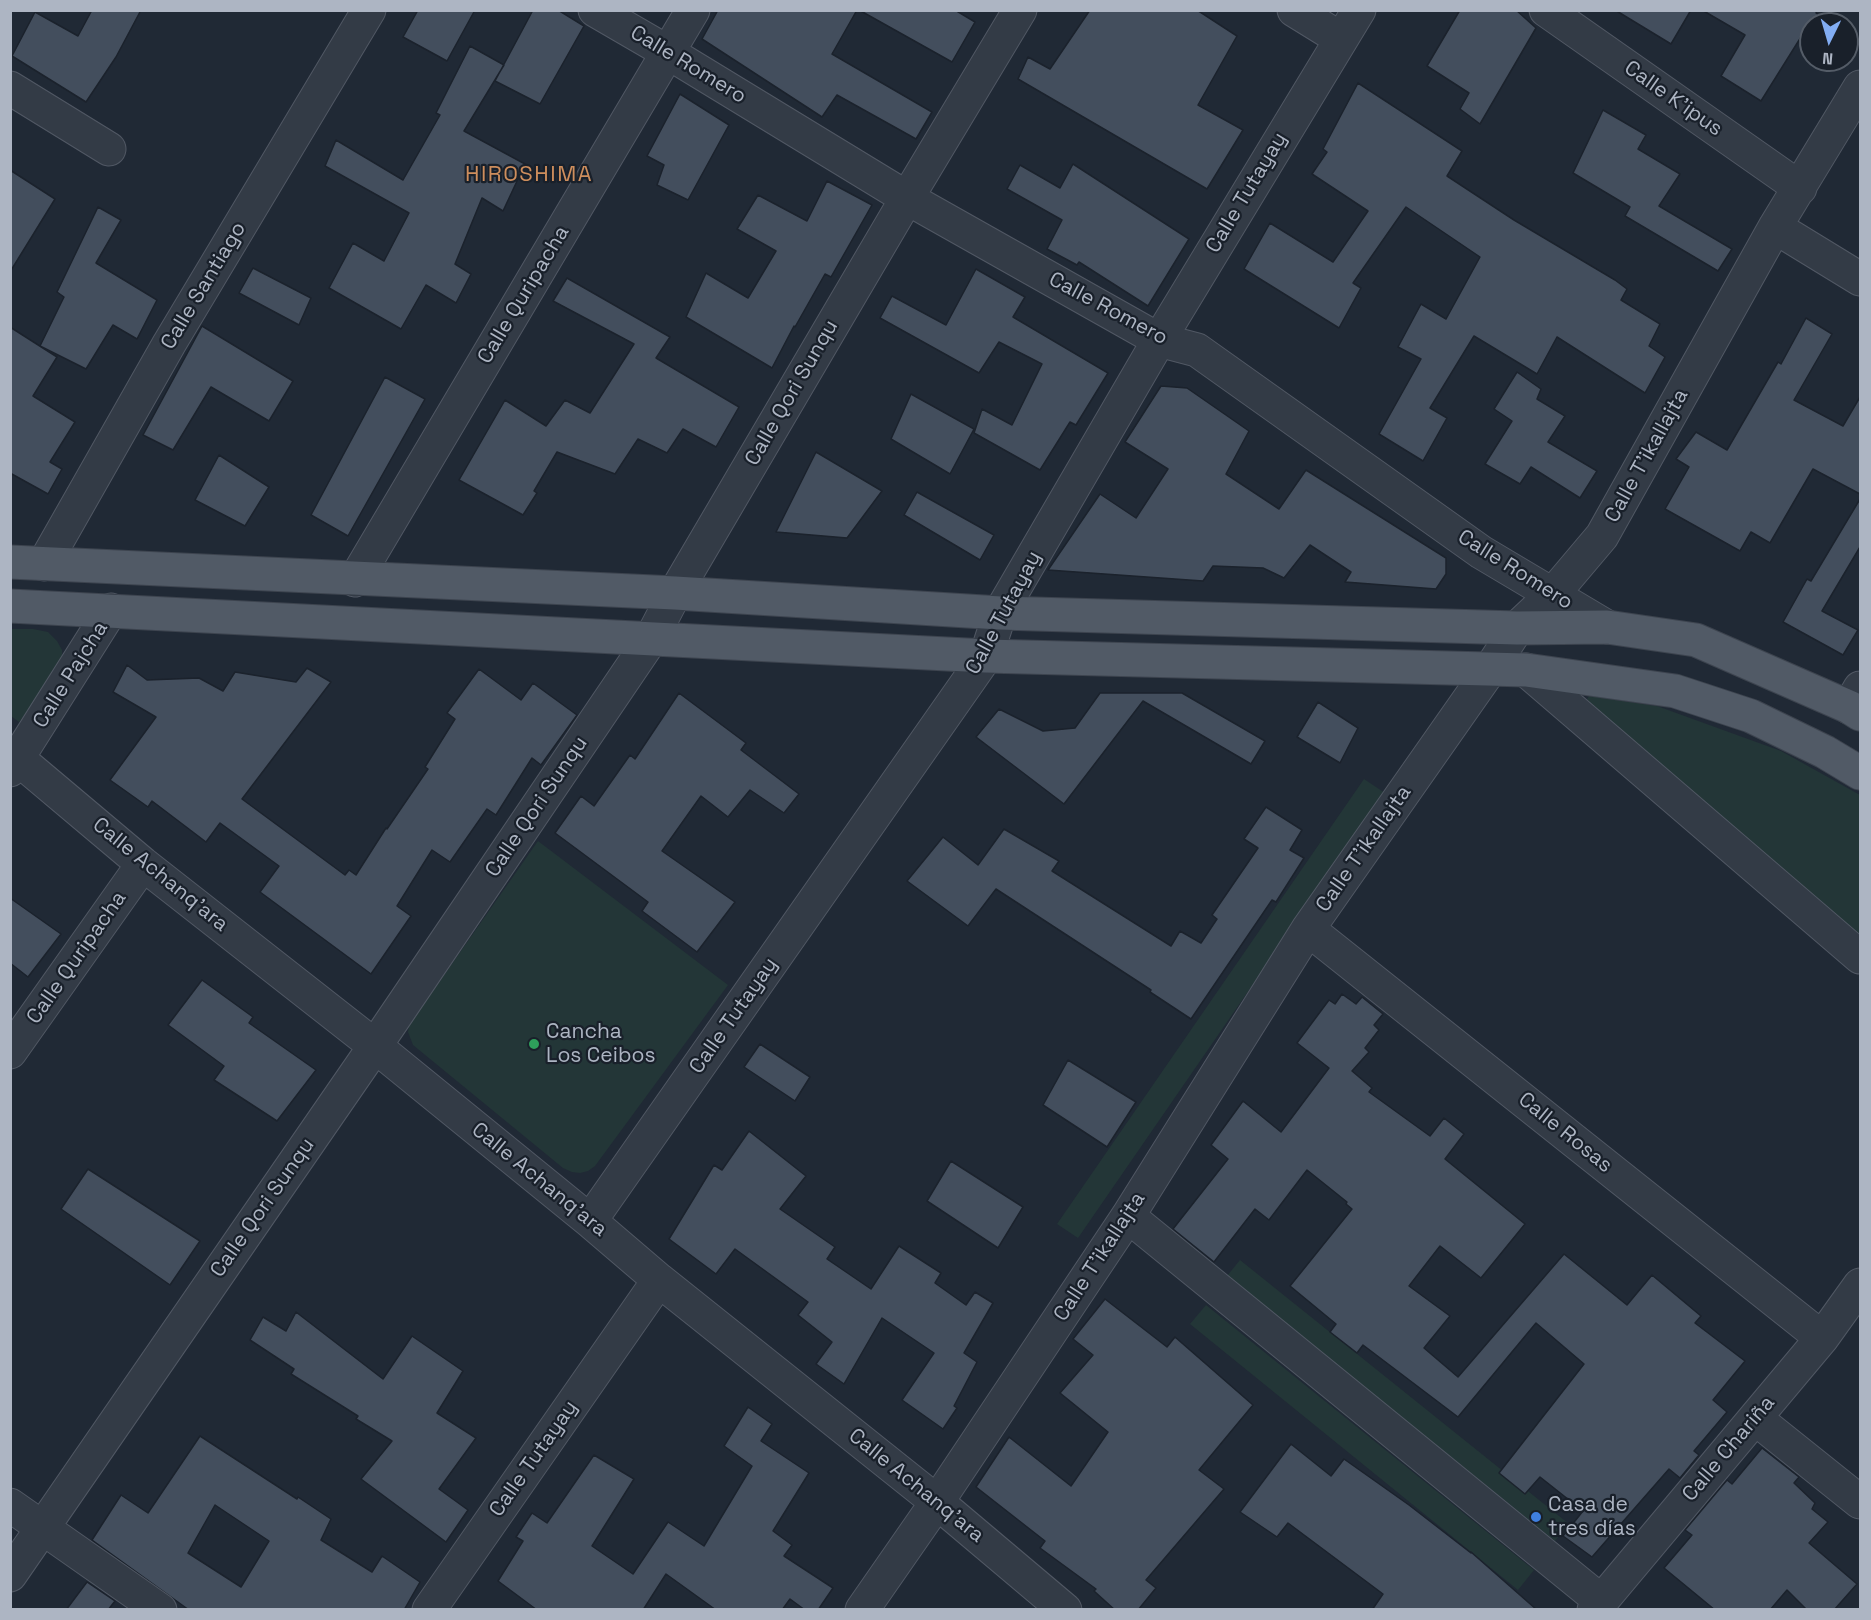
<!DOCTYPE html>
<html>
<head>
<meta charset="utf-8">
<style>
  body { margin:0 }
  #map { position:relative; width:1871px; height:1620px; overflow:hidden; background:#202935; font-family:"Space Grotesk",sans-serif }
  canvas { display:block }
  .frame { position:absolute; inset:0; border:12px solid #adb5c3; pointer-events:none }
  .north { position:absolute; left:1799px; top:12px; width:60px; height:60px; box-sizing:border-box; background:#19202a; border:2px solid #545c67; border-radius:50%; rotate:185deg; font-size:16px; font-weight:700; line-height:24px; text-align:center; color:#adb5c3 }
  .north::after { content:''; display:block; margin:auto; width:21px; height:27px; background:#82adf3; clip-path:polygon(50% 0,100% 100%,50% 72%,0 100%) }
</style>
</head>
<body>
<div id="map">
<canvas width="1871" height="1620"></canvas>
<div class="frame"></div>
<div class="north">N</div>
</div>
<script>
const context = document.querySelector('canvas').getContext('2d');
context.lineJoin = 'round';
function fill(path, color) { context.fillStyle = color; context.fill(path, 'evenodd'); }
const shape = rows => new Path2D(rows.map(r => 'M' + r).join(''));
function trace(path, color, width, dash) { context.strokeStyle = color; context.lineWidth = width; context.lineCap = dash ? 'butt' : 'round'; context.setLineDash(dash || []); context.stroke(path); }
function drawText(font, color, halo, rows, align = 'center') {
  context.font = font + ' "Space Grotesk",sans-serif'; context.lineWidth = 4.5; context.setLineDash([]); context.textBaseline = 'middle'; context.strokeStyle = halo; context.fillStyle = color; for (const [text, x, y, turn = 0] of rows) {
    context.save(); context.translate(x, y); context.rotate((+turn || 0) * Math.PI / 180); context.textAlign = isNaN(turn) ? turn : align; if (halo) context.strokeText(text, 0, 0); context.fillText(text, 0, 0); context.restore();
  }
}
fill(shape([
  [10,629,33,629,48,632,57,641,62,650,62,661,55,683,19,722,11,716],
  [1589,696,1657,706,1781,751,1860,795,1860,944,1584,704],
  [1364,779,1385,793,1078,1238,1057,1224],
  [538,841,728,985,595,1166,588,1171,580,1173,572,1172,563,1168,413,1045,408,1032,409,1025],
  [1240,1260,1569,1524,1555,1541,1227,1276],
  [1206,1305,1534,1570,1518,1590,1190,1324]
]), '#233637');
const building = shape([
  [92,10,141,10,116,57,86,102,12,56,35,12,78,36,92,10],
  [418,10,475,10,447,61,403,37,418,10],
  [533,10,558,10,584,26,540,104,495,81,533,10],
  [718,10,857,10,832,54,932,112,916,139,837,95,822,117,702,39,718,10],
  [859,10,955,10,975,22,952,62,859,10],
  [1090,10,1197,10,1237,36,1198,105,1243,130,1207,189,1018,79,1028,57,1050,69,1090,10],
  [1460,10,1516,10,1536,28,1480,124,1460,109,1469,93,1427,66,1460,10],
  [1615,10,1691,10,1671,44,1615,10],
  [1702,10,1817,10,1816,13,1832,24,1811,24,1811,43,1801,37,1761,101,1721,76,1745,35,1702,10],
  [1847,33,1858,41,1845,64,1838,60,1847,60,1847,33],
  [470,46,504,65,464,131,525,164,503,211,482,198,455,264,471,274,456,303,426,285,401,329,329,288,353,243,384,261,409,213,325,166,336,140,403,180,440,115,436,113,470,46],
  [1358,83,1462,151,1447,176,1514,220,1615,280,1627,289,1621,300,1660,324,1649,346,1665,357,1645,393,1557,337,1537,374,1474,336,1430,408,1447,418,1423,461,1379,434,1421,359,1398,347,1421,304,1446,319,1480,257,1406,207,1353,283,1361,288,1339,328,1244,269,1270,223,1333,262,1368,211,1312,174,1327,152,1323,149,1358,83],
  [680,94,729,125,688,200,657,185,664,165,647,156,680,94],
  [1603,110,1646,135,1638,149,1680,174,1659,206,1732,249,1718,271,1625,216,1630,207,1573,173,1603,110],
  [1073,164,1189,239,1148,306,1079,262,1077,265,1047,249,1062,220,1007,189,1020,165,1060,188,1073,164],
  [10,170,55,199,10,272,10,170],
  [827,181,872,205,831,277,825,274,795,327,794,326,772,368,686,317,706,273,748,298,776,251,737,229,758,195,807,221,827,181],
  [98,207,121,220,96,263,157,300,137,339,113,325,86,369,40,346,64,297,57,292,98,207],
  [253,268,311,298,299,325,239,293,253,268],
  [976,269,1025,297,1013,317,1108,373,1076,425,1070,422,1040,470,974,433,982,409,1012,425,1042,364,999,342,979,373,880,318,892,296,946,325,976,269],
  [567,278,670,337,656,358,739,407,716,447,683,429,667,453,638,439,615,474,557,452,534,491,537,493,523,515,459,480,505,400,546,426,565,400,590,413,634,344,553,301,567,278],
  [1806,318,1832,334,1794,400,1843,426,1860,397,1860,494,1813,469,1770,543,1751,532,1740,551,1665,509,1689,467,1676,459,1696,432,1727,450,1778,362,1781,364,1806,318],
  [202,326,293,381,269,421,211,387,173,450,143,435,202,326],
  [10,327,57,357,33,396,75,422,50,462,62,469,48,494,10,473,10,327],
  [1517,372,1541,389,1537,399,1565,416,1548,442,1597,471,1580,498,1531,467,1520,484,1485,464,1512,421,1494,409,1517,372],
  [385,377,425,399,348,536,311,515,385,377],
  [1161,386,1187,388,1249,431,1226,474,1279,509,1306,470,1446,558,1446,574,1436,589,1345,582,1351,572,1310,545,1284,578,1263,568,1213,566,1203,581,1048,570,1100,494,1136,518,1168,469,1125,442,1161,386],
  [911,394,974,429,950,474,891,439,911,394],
  [816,452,882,491,847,538,776,532,816,452],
  [219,455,269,487,245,526,195,500,219,455],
  [917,492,994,535,980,560,904,515,917,492],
  [1860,499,1860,547,1822,611,1858,630,1843,655,1783,622,1807,579,1811,581,1860,499],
  [127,665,147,680,199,678,223,691,235,672,296,682,307,668,331,682,242,799,345,875,349,870,356,875,386,828,387,829,428,769,425,767,455,719,447,713,479,669,521,700,533,683,577,715,541,765,532,758,496,815,487,809,450,862,432,850,397,906,411,916,371,974,260,892,279,866,220,823,206,842,152,801,148,807,110,780,156,717,113,692,127,665],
  [679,693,746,743,741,750,799,794,784,813,750,790,728,817,701,796,662,851,735,902,697,952,642,911,648,902,555,833,581,796,594,806,630,755,635,759,679,693],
  [1100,693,1182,693,1265,741,1251,764,1143,701,1064,804,976,737,999,709,1043,731,1075,728,1100,693],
  [1318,702,1358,728,1340,763,1297,737,1318,702],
  [1266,807,1302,830,1290,850,1304,858,1276,902,1272,900,1191,1019,1150,992,1151,990,996,889,968,926,907,881,943,837,978,865,1004,829,1059,861,1052,871,1171,946,1180,931,1201,943,1217,919,1212,915,1258,848,1244,839,1266,807],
  [10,898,61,934,28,977,10,963,10,898],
  [202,980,253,1017,249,1023,316,1070,277,1121,214,1080,224,1066,168,1025,202,980],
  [1342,994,1356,1004,1362,997,1383,1014,1374,1025,1379,1030,1365,1048,1369,1052,1352,1071,1372,1088,1369,1092,1430,1136,1444,1118,1464,1134,1445,1159,1525,1224,1481,1278,1440,1246,1409,1286,1450,1316,1424,1348,1458,1377,1564,1254,1627,1305,1652,1275,1701,1316,1695,1323,1745,1361,1713,1400,1727,1412,1694,1451,1699,1455,1680,1478,1669,1469,1592,1557,1563,1536,1583,1511,1540,1477,1525,1494,1499,1473,1584,1364,1536,1323,1458,1417,1363,1345,1357,1353,1330,1332,1336,1324,1290,1286,1352,1209,1346,1204,1347,1202,1307,1170,1269,1220,1255,1209,1214,1262,1173,1229,1228,1159,1211,1145,1243,1101,1281,1132,1329,1068,1297,1043,1329,1000,1335,1004,1342,994],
  [760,1044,810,1077,795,1101,744,1067,760,1044],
  [1068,1060,1136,1102,1107,1147,1043,1105,1068,1060],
  [749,1131,806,1176,780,1209,835,1247,827,1259,871,1289,899,1246,941,1273,935,1283,966,1305,975,1292,993,1303,964,1353,977,1362,954,1406,957,1408,943,1429,902,1400,934,1353,882,1318,844,1384,816,1364,832,1342,798,1315,808,1302,735,1249,716,1274,669,1239,714,1165,722,1170,749,1131],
  [951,1161,1023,1207,998,1248,927,1201,951,1161],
  [88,1169,200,1241,170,1285,61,1209,88,1169],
  [1105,1299,1167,1347,1175,1337,1253,1405,1199,1470,1224,1489,1146,1580,1156,1588,1138,1610,1115,1610,1094,1591,1096,1589,1040,1548,1045,1541,976,1487,1009,1437,1071,1486,1108,1432,1060,1393,1093,1355,1073,1339,1105,1299],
  [296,1312,383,1379,412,1336,463,1371,437,1413,476,1438,439,1489,468,1510,446,1542,361,1479,392,1441,356,1419,358,1416,291,1374,294,1369,250,1340,263,1317,286,1331,296,1312],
  [748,1407,772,1424,761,1441,809,1473,773,1531,792,1545,784,1556,833,1588,818,1610,805,1610,790,1599,782,1610,716,1610,666,1574,643,1610,537,1610,498,1581,523,1541,516,1537,532,1513,547,1523,594,1455,634,1479,592,1546,633,1574,668,1522,704,1546,752,1466,724,1446,748,1407],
  [200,1436,297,1499,298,1497,331,1519,321,1540,372,1572,382,1556,420,1582,404,1610,189,1610,92,1540,121,1495,148,1513,200,1436],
  [215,1505,269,1541,241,1587,188,1553,215,1505],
  [1291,1444,1331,1476,1344,1459,1409,1505,1471,1553,1471,1552,1537,1610,1372,1610,1383,1594,1288,1523,1277,1537,1240,1512,1291,1444],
  [1762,1448,1799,1477,1794,1483,1815,1503,1812,1509,1828,1522,1809,1543,1857,1584,1834,1610,1807,1610,1787,1590,1770,1610,1715,1610,1664,1568,1692,1535,1685,1530,1727,1480,1732,1484,1762,1448],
  [87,1582,115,1601,108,1610,66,1610,87,1582]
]);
fill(building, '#434e5d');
trace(building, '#1b222c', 1.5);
const minor = shape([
  [595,10,669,53,907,198,1159,340,1197,350,1481,552,1607,627],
  [1294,10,1341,39],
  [1546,10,1800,188],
  [10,88,109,149],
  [1775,227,1860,279],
  [44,564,169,344,369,10],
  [355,580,693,10],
  [1526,670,1860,957],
  [1849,707,1860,688],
  [10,752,143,864,375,1046,590,1221,659,1280,937,1502,1065,1610],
  [10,770,111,610],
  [1308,929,1822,1338],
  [10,1052,143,864],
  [1128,1216,1601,1601],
  [590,1221,986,656,1000,613,1159,340,1359,10],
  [1755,1418,1860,1502],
  [10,1505,160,1610],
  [10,1575,375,1046,651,639,675,593,907,198,1020,10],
  [429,1610,659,1280],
  [862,1610,937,1502,1128,1216,1308,929,1491,668,1517,628,1553,594,1602,536,1775,227,1860,87],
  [1594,1610,1822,1338,1860,1285]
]);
const major = shape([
  [10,562,675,593,1000,613,1517,628,1607,627,1696,640,1849,707,1860,714],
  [10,606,986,656,1526,670,1675,691,1751,716,1825,752,1860,773]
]);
trace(minor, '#515864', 35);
trace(major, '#3d444f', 35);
trace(minor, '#333b46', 33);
trace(major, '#515a66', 33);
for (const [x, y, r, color] of [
  [534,1044,6,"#2e9e5b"],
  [1536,1517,6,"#3f7fe0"]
]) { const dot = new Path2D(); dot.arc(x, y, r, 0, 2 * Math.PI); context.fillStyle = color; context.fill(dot); trace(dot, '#19202a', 2); }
drawText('21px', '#adb5c3', '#19202a', [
  ["Calle Romero",688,65,31],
  ["Calle K'ipus",1673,99,35],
  ["Calle Tutayay",1247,193,-59],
  ["Calle Santiago",204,286,-59],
  ["Calle Quripacha",524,295,-59],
  ["Calle Romero",1108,309,28],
  ["Calle Qori Sunqu",792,393,-60],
  ["Calle T'ikallajta",1647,456,-61],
  ["Calle Romero",1515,570,32],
  ["Calle Tutayay",1004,613,-62],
  ["Calle Pajcha",71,675,-58],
  ["Calle Qori Sunqu",537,807,-56],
  ["Calle T'ikallajta",1364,849,-55],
  ["Calle Achanq'ara",160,875,39],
  ["Calle Quripacha",77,958,-55],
  ["Calle Tutayay",734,1016,-55],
  ["Calle Rosas",1565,1133,39],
  ["Calle Achanq'ara",539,1180,39],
  ["Calle Qori Sunqu",263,1208,-55],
  ["Calle T'ikallajta",1100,1257,-57],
  ["Calle Chariña",1729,1449,-50],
  ["Calle Tutayay",534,1459,-55],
  ["Calle Achanq'ara",916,1486,39]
]);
drawText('21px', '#adb5c3', '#19202a', [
  ["Cancha",546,1032],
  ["Los Ceibos",546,1056],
  ["Casa de",1548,1505],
  ["tres días",1548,1529]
], 'left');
context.letterSpacing = '1.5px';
drawText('22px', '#ce8e5d', '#19202a', [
  ["HIROSHIMA",529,175]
]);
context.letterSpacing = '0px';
</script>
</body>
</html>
